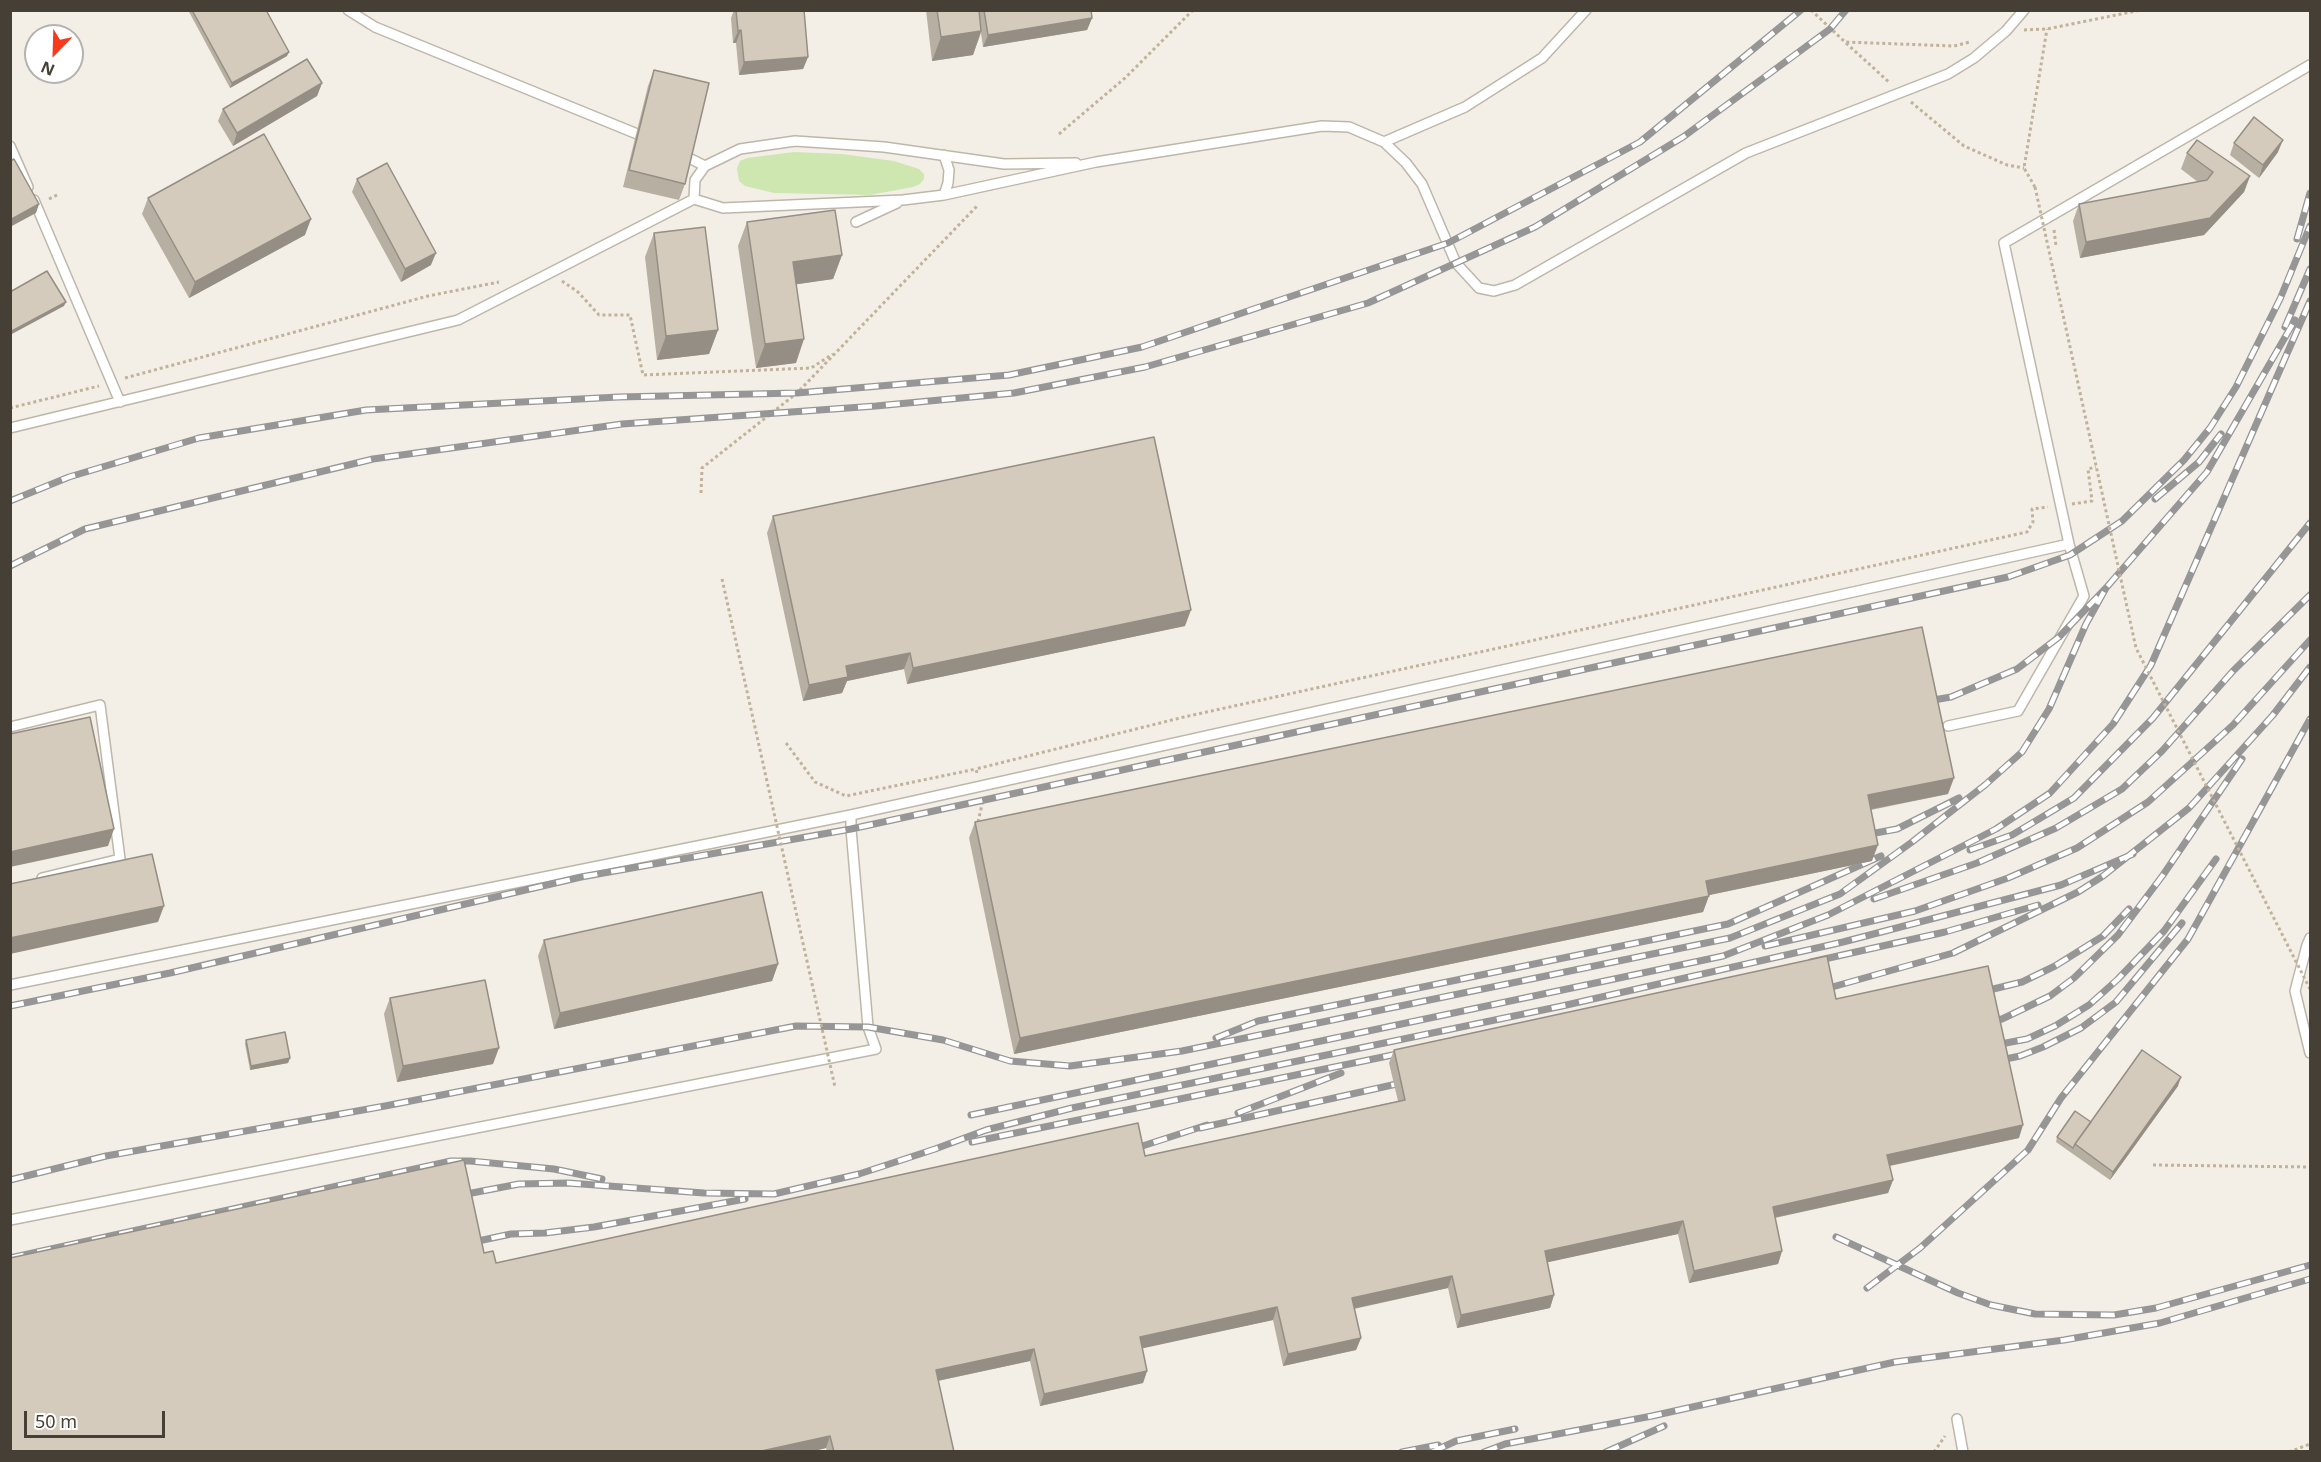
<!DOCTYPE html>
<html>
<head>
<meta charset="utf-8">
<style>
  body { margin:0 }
  #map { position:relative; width:2321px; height:1462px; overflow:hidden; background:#f3efe7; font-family:"Noto Sans",sans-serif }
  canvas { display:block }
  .frame { position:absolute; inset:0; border:12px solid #463f36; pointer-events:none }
  .north { position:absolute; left:24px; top:24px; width:60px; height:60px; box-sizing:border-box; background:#fff; border:2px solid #b5b2af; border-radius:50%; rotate:203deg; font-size:16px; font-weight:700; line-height:24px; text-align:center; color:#463f36 }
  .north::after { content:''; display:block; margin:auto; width:21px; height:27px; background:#f63a1b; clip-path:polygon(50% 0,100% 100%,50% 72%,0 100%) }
  .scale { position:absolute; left:24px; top:1411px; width:141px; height:27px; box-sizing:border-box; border:3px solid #463f36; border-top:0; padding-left:8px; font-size:18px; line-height:21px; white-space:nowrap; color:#463f36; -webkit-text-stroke:4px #fff; paint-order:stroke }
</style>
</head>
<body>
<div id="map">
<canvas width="2321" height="1462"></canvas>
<div class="frame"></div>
<div class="north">N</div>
<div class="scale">50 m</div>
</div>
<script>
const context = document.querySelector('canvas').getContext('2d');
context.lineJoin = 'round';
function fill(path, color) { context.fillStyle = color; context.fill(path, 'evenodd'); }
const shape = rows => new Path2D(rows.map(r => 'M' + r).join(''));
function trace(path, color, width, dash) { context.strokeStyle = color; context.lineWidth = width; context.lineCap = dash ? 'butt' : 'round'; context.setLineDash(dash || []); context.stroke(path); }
fill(shape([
  [794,152,842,154,894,161,919,169,924,174,924,179,920,184,913,187,870,195,774,193,745,186,739,181,737,168,740,161,747,158]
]), '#cee7b0');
const service = shape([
  [348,10,375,27,647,138],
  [1384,142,1465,107,1542,58,1586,10],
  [10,146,28,187],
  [681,154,705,166],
  [944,195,948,183,949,170,944,155],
  [694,199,695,180,705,166,740,149,795,141,884,147,1004,164,1076,163],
  [34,200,120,402],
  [856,222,897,203],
  [10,428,458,320,694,199,723,208,903,200,944,195,1096,162,1322,126,1349,127,1384,142,1406,163,1422,184,1456,263,1479,288,1494,291,1515,285,1746,153,1948,74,1974,58,2006,31,2024,10],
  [1948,726,2018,711,2084,596,2069,544],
  [10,727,100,705,120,859,42,878],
  [2310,938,2307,945,2295,991,2310,1053],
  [10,985,851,815,2069,544,2004,243,2310,65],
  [10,1220,876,1049,868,1027,851,829,851,815],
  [1957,1419,1963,1452]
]);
trace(service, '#beb7a9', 12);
trace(shape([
  [1811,10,1845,42,1954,46,1970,42],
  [2024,30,2047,29,2141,10],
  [1846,43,1890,83],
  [1911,102,1964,146,2007,165,2024,168],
  [1059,134,1125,78,1193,10],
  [2035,187,2024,168,2047,29],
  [49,199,57,195],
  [2054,230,2056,246],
  [562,281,578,292,599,315,630,315,643,375,811,368,833,354],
  [125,378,428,296,499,282],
  [10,408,99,386],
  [701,493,702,468,797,393,977,206],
  [2072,504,2092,501,2088,469,2096,467],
  [786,743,815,782,846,796,976,769],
  [977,773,976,769,1184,717,2027,532,2033,522,2032,509,2048,507],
  [978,822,983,800],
  [2153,1165,2310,1167],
  [1934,1452,1945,1436],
  [2289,1452,2310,1444]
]), '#c0b29b', 3, [3, 3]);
trace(service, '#fff', 9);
const rail = shape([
  [2297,239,2310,193],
  [2285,327,2310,269],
  [2155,499,2199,462,2221,434],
  [10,501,69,477,199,438,366,410,619,397,797,393,1009,375,1142,347,1448,243,1640,142,1801,10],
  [10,566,85,529,373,459,622,424,876,406,1014,393,1145,367,1368,303,1535,227,1683,137,1830,29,1846,10],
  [1922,702,1951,697,2017,669,2059,637,2106,588,2207,472,2295,320],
  [1859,836,1897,829,1959,798],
  [1970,850,2012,835,2074,798,2153,718,2310,523],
  [1874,899,1977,863,2056,828,2122,789,2162,751,2233,671,2310,595],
  [1765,946,1915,911,2008,878,2077,848,2148,802,2233,725,2310,640],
  [1811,962,1945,932,2038,905],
  [1818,991,1953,953,2078,892,2103,876,2189,808,2273,715,2310,667],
  [1977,993,2022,982,2055,966,2103,936,2129,909],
  [10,1006,170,973,581,877,851,829,2008,577,2070,555,2122,521,2184,460,2210,428,2236,387,2280,299,2310,226],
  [1985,1023,2002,1019,2050,996,2074,978,2118,935,2163,875,2242,759],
  [1216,1038,1258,1021,1728,924,1881,856],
  [1990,1046,2027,1039,2055,1026,2089,1005,2118,979,2164,931,2216,859],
  [1991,1062,2020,1056,2043,1047,2081,1028,2116,1002,2182,923],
  [1238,1113,1341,1073],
  [971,1115,1723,956,1828,915,1996,829,2050,793,2113,724,2151,665,2310,301],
  [1200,1128,1410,1081],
  [972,1142,1407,1052],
  [1127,1151,1207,1125],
  [10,1180,106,1156,385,1106,796,1026,868,1027,943,1040,1010,1061,1070,1066,1182,1051,1730,938,1840,894,1912,842,1985,785,2022,752,2049,709,2086,624,2106,588],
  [456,1196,519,1184,568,1183,704,1193,774,1194,859,1174,935,1149,986,1130,1072,1108,1562,1006,1843,942,2061,885,2133,854],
  [1836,1237,1958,1293,1991,1305,2035,1314,2114,1315,2156,1308,2310,1265],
  [464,1244,511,1234,545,1233,594,1227,745,1199],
  [10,1258,451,1161,470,1161,554,1169,602,1179],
  [1867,1288,1920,1248,2028,1150,2061,1098,2188,939,2310,719],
  [1402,1452,1438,1445],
  [1432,1452,1456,1441,1515,1429],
  [1484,1452,1505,1444,1652,1416,1895,1362,2064,1340,2160,1323,2310,1279],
  [1606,1452,1664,1426]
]);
trace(rail, '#969696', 7);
trace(rail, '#fff', 4.5, [14]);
trace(shape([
  [2035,187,2136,648,2310,989],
  [722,579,835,1087]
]), '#c0b29b', 3, [3, 3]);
fill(shape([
  [188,10,266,10,287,56,230,88],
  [734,10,804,10,808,57,803,69,739,75,736,43,733,43,731,18],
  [926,10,1091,10,1092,18,1087,30,983,47,981,33,973,55,932,61],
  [654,70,685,184,679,200,623,187,648,86],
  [322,83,317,96,233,146,218,121,223,109],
  [2234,143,2278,152,2259,178,2230,155],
  [2187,153,2250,176,2244,192,2204,235,2080,258,2073,221,2079,204,2198,182,2181,169],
  [357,179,431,265,401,282,352,192],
  [148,198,305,235,189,298,142,214],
  [747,222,842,255,833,279,797,284,796,363,756,368,738,246],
  [654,233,718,330,709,354,657,360,645,257],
  [773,516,1185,626,907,684,904,669,847,681,842,693,803,701,767,533],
  [1948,794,1871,810,1872,861,1709,895,1703,912,1014,1054,969,838,975,822],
  [544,940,778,964,772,981,554,1029,538,956],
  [390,998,493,1064,397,1082,384,1014],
  [1836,999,2019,1138,1890,1166,1893,1180,1888,1193,1775,1218,1782,1251,1778,1264,1689,1283,1678,1234,1547,1262,1554,1295,1550,1308,1457,1328,1448,1288,1354,1309,1361,1338,1356,1350,1283,1366,1273,1320,1142,1348,1147,1371,1143,1383,1040,1406,1030,1361,938,1381,954,1452,827,1452,826,1448,810,1452,10,1452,484,1253,496,1263,1145,1156,1398,1101,1389,1063,1394,1050],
  [246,1040,290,1058,288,1063,250,1070,245,1044],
  [2178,1086,2110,1180,2056,1142,2057,1137]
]), '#b6afa2');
fill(shape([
  [1092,18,1087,30,983,47,988,35],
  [741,30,736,43,733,43,738,31],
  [981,31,973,55,932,61,941,37],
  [289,52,287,56,230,88,232,83],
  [808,57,803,69,739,75,744,62],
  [322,83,317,96,233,146,237,133],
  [2283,140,2278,152,2259,178,2263,165],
  [2250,176,2244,192,2204,235,2080,258,2086,242],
  [39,204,36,213,10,227,10,220],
  [311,219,305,235,189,298,195,282],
  [436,253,431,265,401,282,405,269],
  [842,255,833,279,785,286,793,262],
  [66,302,64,306,10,335,10,332],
  [718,330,709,354,657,360,666,336],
  [804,339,796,363,756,368,765,344],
  [1191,610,1185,626,907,684,913,668],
  [910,653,904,669,847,681,842,693,803,701,809,685,846,666],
  [1954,778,1948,794,1862,811,1868,795],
  [114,829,108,846,10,867,10,852],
  [1878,845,1872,861,1700,897,1706,881],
  [1709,896,1703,912,1014,1054,1020,1038],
  [164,906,158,922,10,954,10,938],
  [778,964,772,981,554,1029,560,1013],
  [499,1048,493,1064,397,1082,403,1066],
  [290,1058,288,1063,250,1070,251,1066],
  [2181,1077,2178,1086,2110,1180,2113,1172],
  [2023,1125,2019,1138,1883,1167,1887,1155],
  [1893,1180,1888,1193,1768,1219,1773,1207],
  [1683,1221,1678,1234,1540,1264,1545,1251],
  [1782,1251,1778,1264,1689,1283,1694,1271],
  [1452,1276,1448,1288,1347,1310,1352,1298],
  [1554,1295,1550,1308,1457,1328,1461,1315],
  [1277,1307,1273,1320,1135,1350,1140,1337],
  [1361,1338,1356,1350,1283,1366,1288,1354],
  [1034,1349,1030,1361,932,1382,936,1370],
  [1147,1371,1143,1383,1040,1406,1044,1394],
  [830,1436,826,1448,810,1452,757,1452]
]), '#948e84');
const building = shape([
  [192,10,266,10,289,52,232,83,192,10],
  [736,10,804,10,808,57,744,62,741,30,738,31,736,10],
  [937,10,979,10,981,31,941,37,937,10],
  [984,10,1091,10,1092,18,988,35,984,10],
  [307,59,322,83,237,133,223,109,307,59],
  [654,70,709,83,685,184,629,170,654,70],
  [2254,117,2283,140,2263,165,2234,143,2254,117],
  [264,134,311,219,195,282,148,198,264,134],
  [2197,140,2250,176,2210,218,2086,242,2079,204,2207,180,2213,172,2187,153,2197,140],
  [14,159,39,204,10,220,10,161,14,159],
  [387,163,436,253,405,269,357,179,387,163],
  [835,210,842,255,793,262,804,339,765,344,747,222,835,210],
  [705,227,718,330,666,336,654,233,705,227],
  [47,271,66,302,10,332,10,292,47,271],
  [1154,437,1191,610,913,668,910,653,846,666,848,677,809,685,773,516,1154,437],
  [1922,627,1954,778,1868,795,1878,845,1706,881,1709,896,1020,1038,975,822,1922,627],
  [90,717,114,829,10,852,10,734,90,717],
  [152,854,164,906,10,938,10,884,152,854],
  [762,892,778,964,560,1013,544,940,762,892],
  [1827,956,1836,999,1988,966,2023,1125,1887,1155,1893,1180,1773,1207,1782,1251,1694,1271,1683,1221,1545,1251,1554,1295,1461,1315,1452,1276,1352,1298,1361,1338,1288,1354,1277,1307,1140,1337,1147,1371,1044,1394,1034,1349,936,1370,954,1452,834,1452,830,1436,757,1452,10,1452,10,1258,464,1160,484,1253,493,1251,496,1263,1138,1123,1145,1156,1405,1100,1394,1050,1827,956],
  [485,980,499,1048,403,1066,390,998,485,980],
  [285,1032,290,1058,251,1066,246,1040,285,1032],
  [2142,1050,2181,1077,2113,1172,2075,1144,2142,1050],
  [2075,1111,2091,1122,2075,1144,2073,1148,2057,1137,2075,1111]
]);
fill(building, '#d4cbbc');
trace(building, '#948e84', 1.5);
</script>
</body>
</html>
